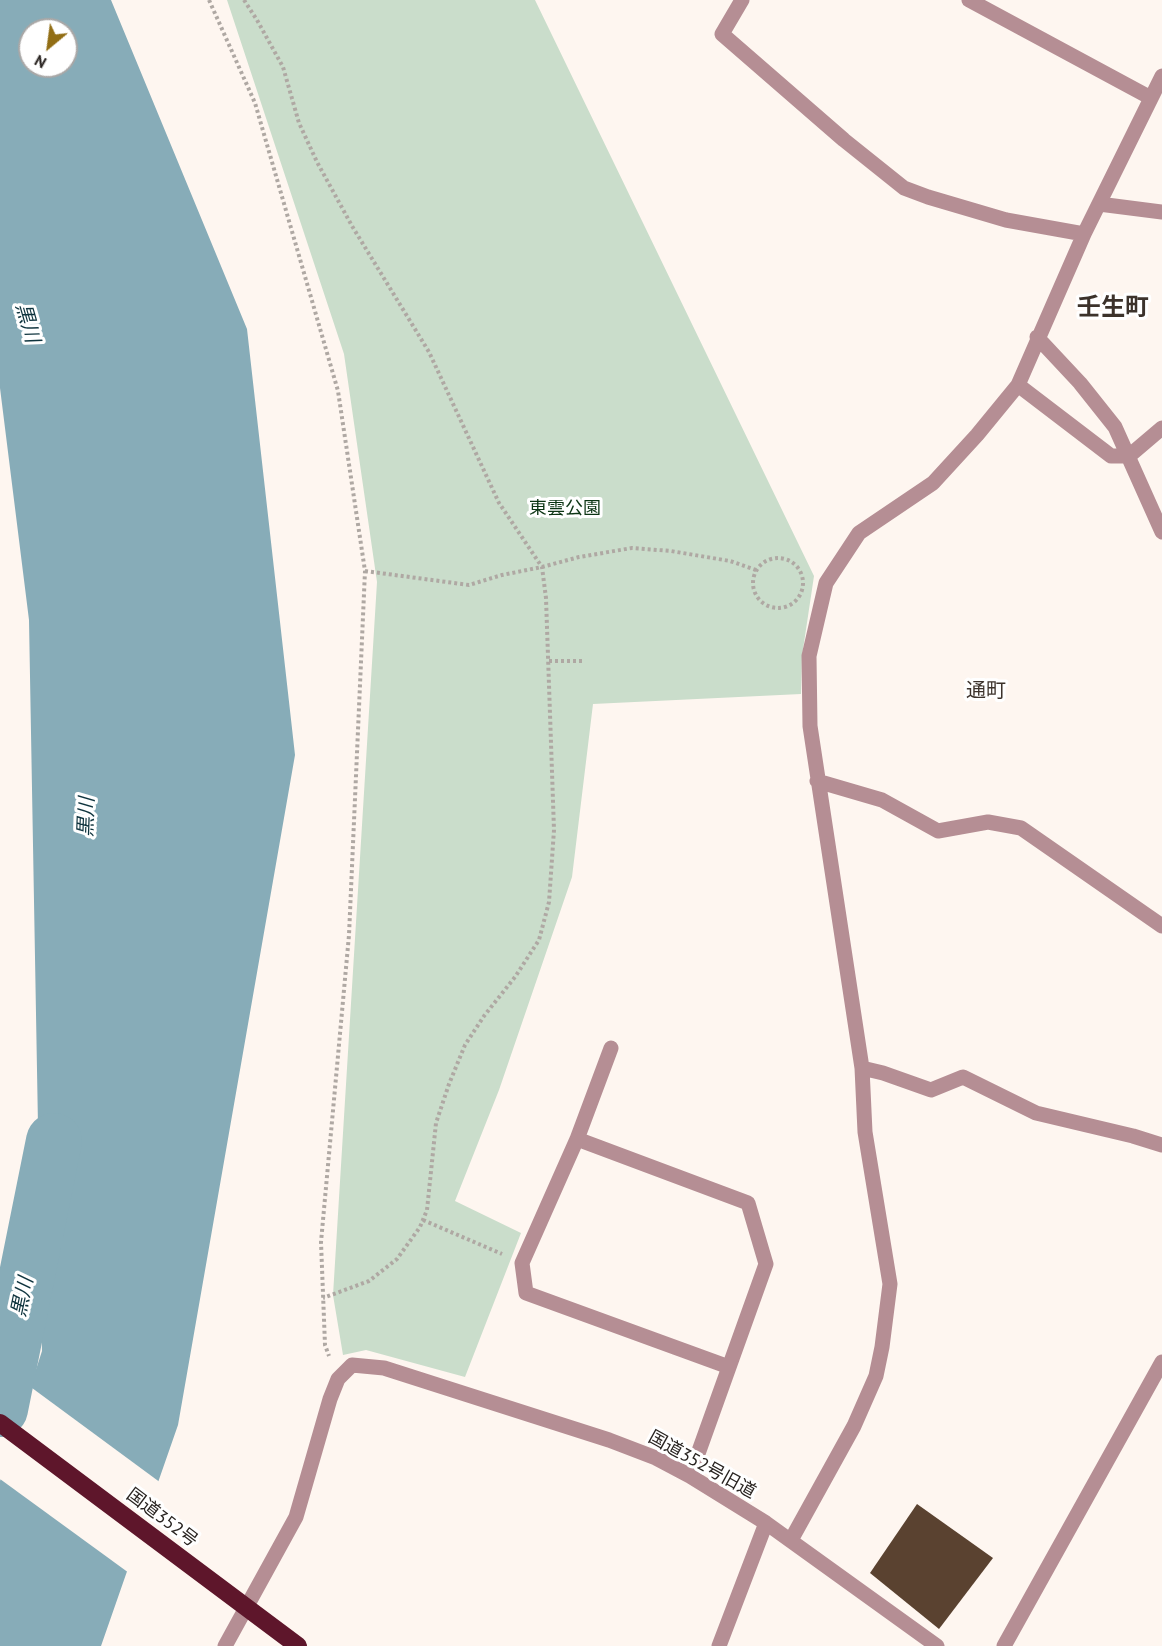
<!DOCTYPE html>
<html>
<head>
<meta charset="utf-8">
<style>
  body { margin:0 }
  #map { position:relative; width:1162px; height:1646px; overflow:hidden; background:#fef6f0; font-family:"PT Sans",sans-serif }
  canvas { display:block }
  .north { position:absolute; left:18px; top:18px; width:60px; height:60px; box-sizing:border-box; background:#fff; border:2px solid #a9a7a6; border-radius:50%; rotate:209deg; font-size:16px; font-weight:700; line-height:24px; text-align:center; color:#292421 }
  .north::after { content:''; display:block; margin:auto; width:21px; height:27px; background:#926e15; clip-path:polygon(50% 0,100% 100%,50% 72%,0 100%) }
</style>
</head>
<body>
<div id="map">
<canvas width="1162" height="1646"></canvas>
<div class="north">N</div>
</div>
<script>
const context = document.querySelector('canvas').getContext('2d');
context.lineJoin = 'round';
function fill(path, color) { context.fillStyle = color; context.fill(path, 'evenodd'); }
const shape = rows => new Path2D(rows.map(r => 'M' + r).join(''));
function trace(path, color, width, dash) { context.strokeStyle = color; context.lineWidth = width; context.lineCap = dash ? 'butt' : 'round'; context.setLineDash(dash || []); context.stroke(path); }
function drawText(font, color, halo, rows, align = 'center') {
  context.font = font + ' "PT Sans","Noto Sans JP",sans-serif'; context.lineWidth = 6; context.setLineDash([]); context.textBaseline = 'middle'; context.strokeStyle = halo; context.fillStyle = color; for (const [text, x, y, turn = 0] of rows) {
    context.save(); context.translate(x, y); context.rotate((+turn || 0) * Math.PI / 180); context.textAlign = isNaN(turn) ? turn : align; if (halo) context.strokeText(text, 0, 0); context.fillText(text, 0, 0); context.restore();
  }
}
fill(shape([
  [227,0,535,0,814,576,802,656,801,694,593,704,572,877,499,1090,455,1201,521,1233,465,1377,366,1350,343,1355,333,1295,377,582,344,354]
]), '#caddcb');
fill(shape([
  [0,0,111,0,247,329,295,755,178,1425,101,1646,0,1646,0,1481,42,1351,29,620,0,388],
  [30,30,66,30,66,66,30,66]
]), '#87acb8');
fill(shape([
  [28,1385,161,1483,129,1573,0,1479,0,1471]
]), '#fef6f0');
trace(shape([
  [0,1409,54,1141]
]), '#87acb8', 56);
fill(shape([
  [917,1504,993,1558,939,1629,870,1573]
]), '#5a4230');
trace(shape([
  [209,0,255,103,338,391,365,571,349,935,321,1242,325,1345,329,1356],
  [244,0,257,20,283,67,299,123,317,162,352,226,429,352,499,503,542,567,546,598,554,830,549,902,539,940,515,977,484,1016,465,1045,449,1084,436,1123,427,1210,420,1227,397,1259,369,1281,323,1298],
  '753 583a25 25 0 1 1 50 0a25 25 0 1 1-50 0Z',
  [365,571,469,585,502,575,542,567,579,557,632,548,671,551,730,561,756,570],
  [549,661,584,661],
  [423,1220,502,1254]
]), '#afa8a3', 4, [3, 3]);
trace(shape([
  [742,0,722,34,844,140,904,188,928,197,1006,220,1084,234],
  [969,0,1151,98],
  [1099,204,1162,212],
  [1037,337,1080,383,1115,427,1162,532],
  [1018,385,1111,456,1129,456,1162,428],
  [817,781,882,800,938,831,988,822,1021,828,1162,926],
  [611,1048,577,1139,522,1263,526,1293,729,1367],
  [862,1068,883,1073,931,1090,963,1077,1036,1113,1133,1136,1162,1145],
  [577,1139,748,1203,766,1264,690,1476],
  [791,1540,854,1426,876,1376,882,1347,890,1284,865,1132,862,1068,810,726,809,656,826,583,859,533,933,483,977,435,1018,385,1084,234,1162,76],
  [225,1646,296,1517,330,1399,338,1379,352,1365,384,1368,609,1440,656,1458,690,1476,766,1523,937,1646],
  [719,1646,766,1523],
  [1004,1646,1162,1362]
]), '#b58e94', 15);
trace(shape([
  [0,1423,298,1646]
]), '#5e162b', 18);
drawText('18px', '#0c3514', '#fff', [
  ["東雲公園",565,509]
]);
drawText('18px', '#292421', '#fff', [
  ["国道352号旧道",702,1465,29],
  ["国道352号",162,1518,37]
]);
drawText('italic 20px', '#0e333d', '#fff', [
  ["黒川",27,323,74],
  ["黒川",87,817,-88],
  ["黒川",23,1297,-78]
]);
drawText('20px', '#3c322b', '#fff', [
  ["通町",986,691]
]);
drawText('bold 24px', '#3c322b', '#fff', [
  ["壬生町",1113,308]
]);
</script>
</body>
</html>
